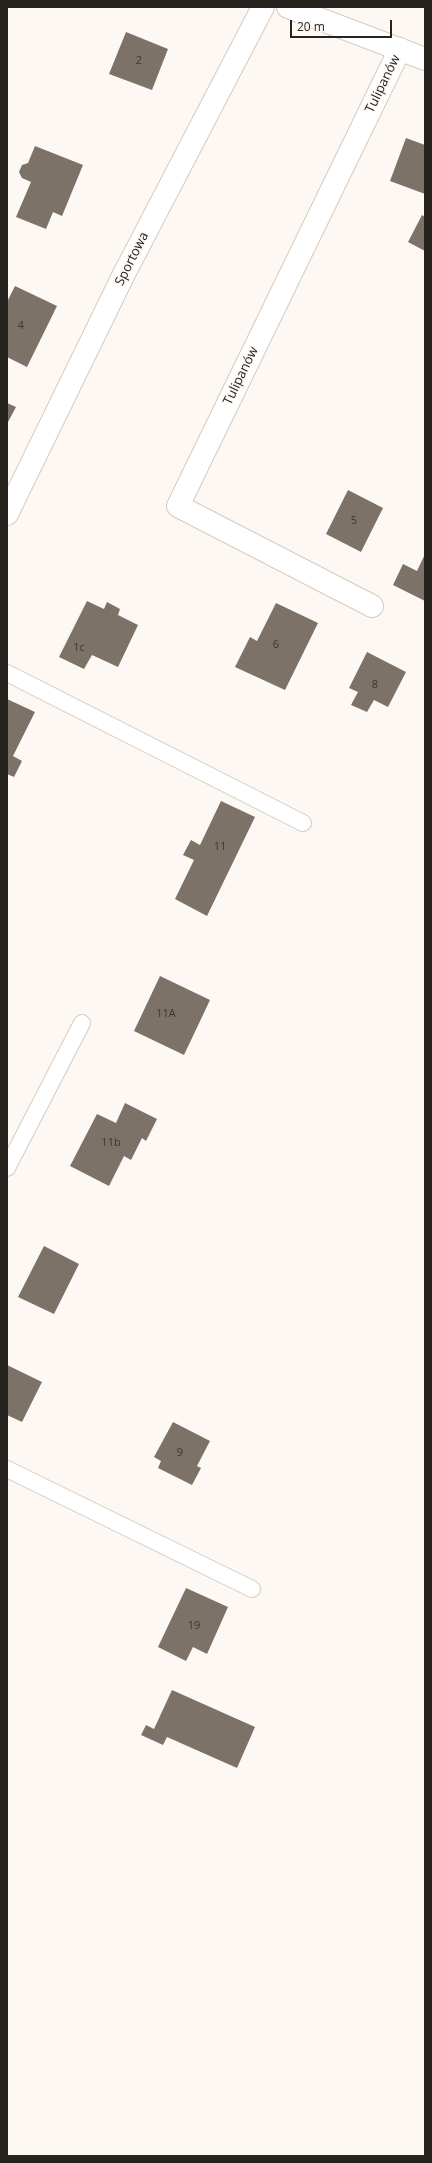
<!DOCTYPE html>
<html>
<head>
<meta charset="utf-8">
<style>
  body { margin:0 }
  #map { position:relative; width:432px; height:2163px; overflow:hidden; background:#fdf8f4; font-family:"Open Sans",sans-serif }
  canvas { display:block }
  .frame { position:absolute; inset:0; border:8px solid #27231f; pointer-events:none }
  .scale { position:absolute; left:290px; top:20px; width:102px; height:18px; box-sizing:border-box; border:2px solid #27231f; border-top:0; padding-left:5px; font-size:12px; line-height:14px; white-space:nowrap; color:#27231f; -webkit-text-stroke:3px #fdf8f4; paint-order:stroke }
</style>
</head>
<body>
<div id="map">
<canvas width="432" height="2163"></canvas>
<div class="frame"></div>
<div class="scale">20 m</div>
</div>
<script>
const context = document.querySelector('canvas').getContext('2d');
context.lineJoin = 'round';
function fill(path, color) { context.fillStyle = color; context.fill(path, 'evenodd'); }
const shape = rows => new Path2D(rows.map(r => 'M' + r).join(''));
function trace(path, color, width, dash) { context.strokeStyle = color; context.lineWidth = width; context.lineCap = dash ? 'butt' : 'round'; context.setLineDash(dash || []); context.stroke(path); }
function drawText(font, color, halo, rows, align = 'center') {
  context.font = font + ' "Open Sans",sans-serif'; context.lineWidth = 3; context.setLineDash([]); context.textBaseline = 'middle'; context.strokeStyle = halo; context.fillStyle = color; for (const [text, x, y, turn = 0] of rows) {
    context.save(); context.translate(x, y); context.rotate((+turn || 0) * Math.PI / 180); context.textAlign = isNaN(turn) ? turn : align; if (halo) context.strokeText(text, 0, 0); context.fillText(text, 0, 0); context.restore();
  }
}
fill(shape([
  [126,32,168,49,152,90,109,74],
  [406,138,425,145,425,194,390,181],
  [35,146,83,165,62,216,53,212,46,229,16,217,31,182,22,178,19,172,22,165,28,163],
  [422,215,425,217,425,251,408,242],
  [15,286,57,306,27,367,7,357,7,302],
  [7,403,16,407,7,424],
  [348,490,383,508,361,552,326,534],
  [425,554,425,601,393,585,403,564,417,571],
  [87,601,104,609,107,602,120,609,118,615,138,625,118,667,92,655,84,669,59,657],
  [276,603,318,623,285,690,235,667,250,637,257,641],
  [367,652,406,672,388,707,374,700,367,712,351,705,358,692,349,688],
  [7,699,35,712,13,756,22,761,14,777,7,774],
  [221,801,255,817,207,916,175,899,194,860,183,855,191,840,200,845],
  [160,976,210,1000,184,1055,134,1031],
  [125,1103,157,1119,146,1141,142,1138,131,1160,124,1156,109,1186,70,1166,97,1114,116,1123],
  [44,1246,79,1264,54,1314,18,1297],
  [7,1365,42,1382,22,1422,7,1415],
  [173,1422,210,1441,197,1466,201,1468,192,1485,158,1468,161,1461,154,1457],
  [186,1588,228,1607,207,1654,193,1647,186,1661,158,1647],
  [172,1690,255,1727,237,1768,167,1737,163,1745,141,1735,146,1725,154,1729]
]), '#7d7268');
const service = shape([
  [7,673,303,823],
  [7,1168,82,1023],
  [7,1469,252,1589]
]);
const minor = shape([
  [7,514,123,276,263,7],
  [372,606,178,506,400,49]
]);
const tertiary = shape([
  [288,7,425,59]
]);
trace(service, '#d6cbbf', 18);
trace(minor, '#d6cbbf', 24);
trace(tertiary, '#d6cbbf', 24);
trace(service, '#fff', 16);
trace(minor, '#fff', 22);
trace(tertiary, '#fff', 22);
drawText('11px', '#3c3731', null, [
  ["2",139,61],
  ["4",21,326],
  ["5",354,521],
  ["6",276,645],
  ["1c",79,648],
  ["8",375,685],
  ["11",220,847],
  ["11A",166,1014],
  ["11b",111,1143],
  ["9",180,1453],
  ["19",194,1626]
]);
drawText('13px', '#27231f', '#fdf8f4', [
  ["Tulipanów",383,84,-64],
  ["Sportowa",132,259,-63],
  ["Tulipanów",241,376,-64]
]);
</script>
</body>
</html>
